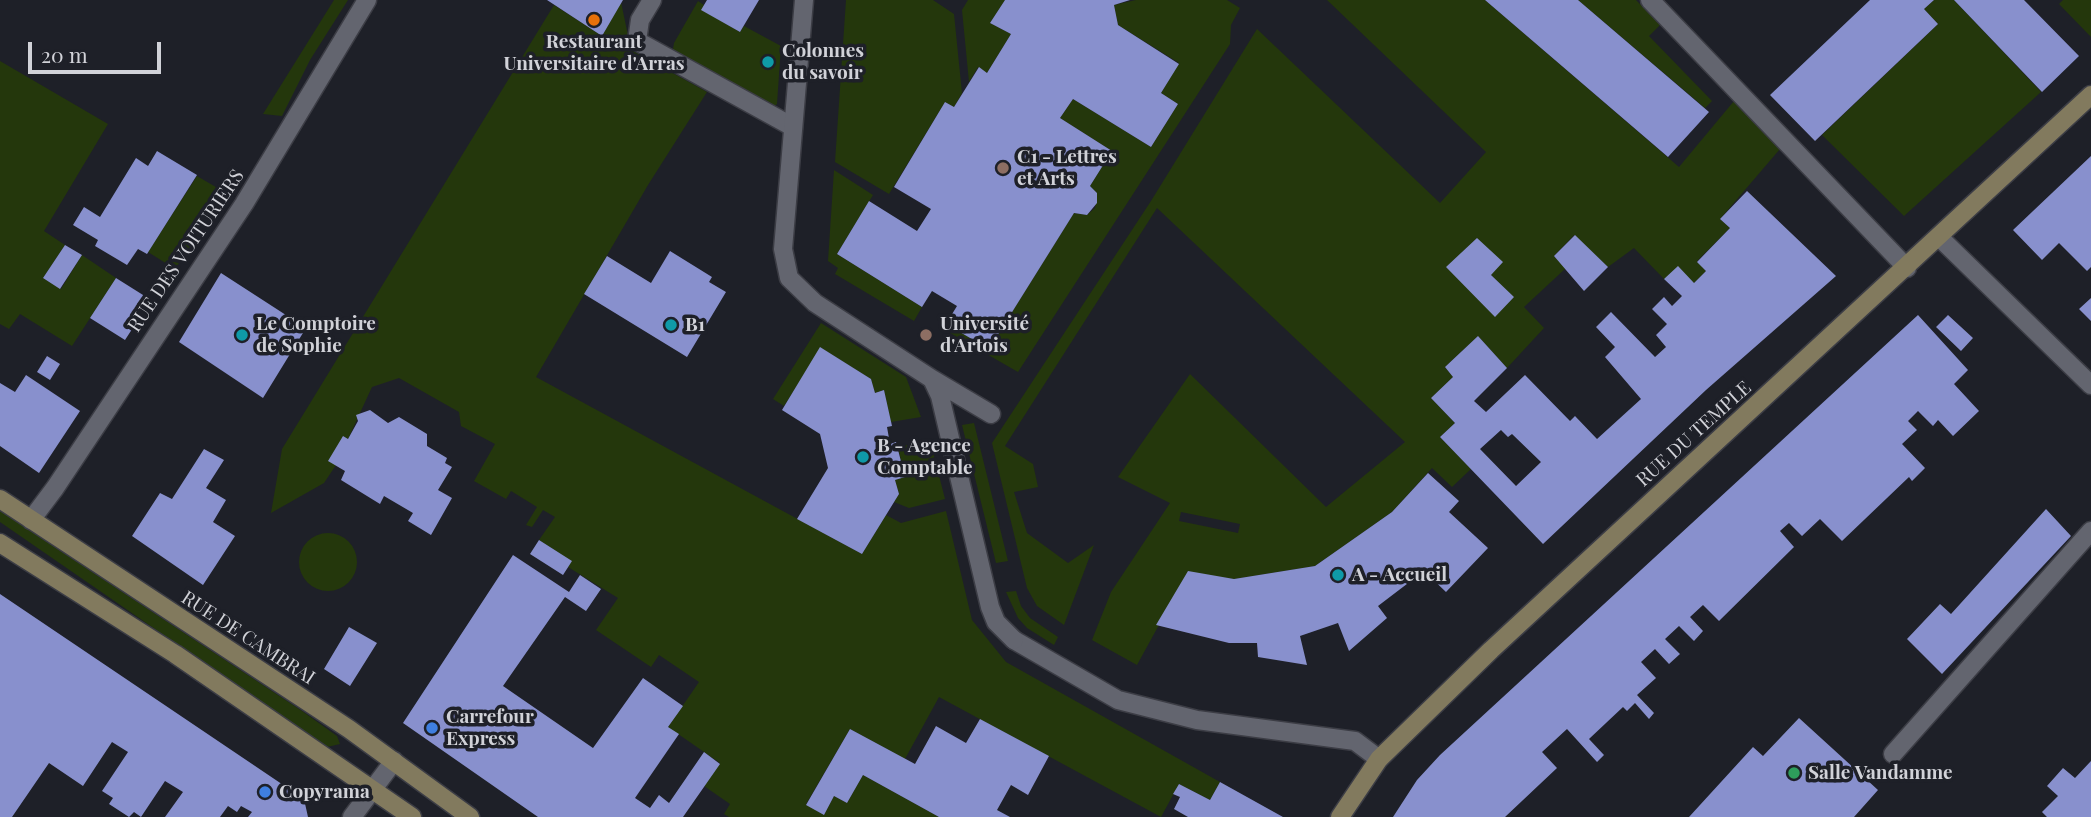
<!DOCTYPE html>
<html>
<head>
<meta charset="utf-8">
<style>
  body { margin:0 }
  #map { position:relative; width:2091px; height:817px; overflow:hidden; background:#1e2028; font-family:"Playfair Display",serif }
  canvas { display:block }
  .scale { position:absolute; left:28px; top:42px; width:133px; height:32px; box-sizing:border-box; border:4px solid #d1d2d8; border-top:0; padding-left:9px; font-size:21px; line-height:24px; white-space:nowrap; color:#d1d2d8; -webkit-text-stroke:5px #1e2028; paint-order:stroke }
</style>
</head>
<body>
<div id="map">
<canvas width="2091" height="817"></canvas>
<div class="scale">20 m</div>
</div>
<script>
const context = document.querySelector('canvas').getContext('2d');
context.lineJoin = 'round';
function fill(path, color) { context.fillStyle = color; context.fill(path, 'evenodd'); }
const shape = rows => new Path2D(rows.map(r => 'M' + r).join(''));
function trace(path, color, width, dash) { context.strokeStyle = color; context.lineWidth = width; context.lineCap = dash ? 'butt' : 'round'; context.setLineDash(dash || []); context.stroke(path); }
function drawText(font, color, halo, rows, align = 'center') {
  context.font = font + ' "Playfair Display",serif'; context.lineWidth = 7; context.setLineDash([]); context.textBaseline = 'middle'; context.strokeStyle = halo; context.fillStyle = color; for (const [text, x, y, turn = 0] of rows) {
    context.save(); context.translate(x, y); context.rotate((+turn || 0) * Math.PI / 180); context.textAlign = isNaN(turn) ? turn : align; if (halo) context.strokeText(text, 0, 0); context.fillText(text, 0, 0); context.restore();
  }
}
fill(shape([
  [334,0,348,0,310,60,282,116,263,114],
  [846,0,933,0,954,14,962,93,954,107,945,102,889,194,835,162],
  [968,0,1005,0,990,23,1011,34,987,73,978,67,969,82,962,10],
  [1136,0,1227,0,1240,8,1231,25,1230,44,1018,372,943,329,946,324,989,349,1074,213,1087,215,1095,208,1097,193,1090,186,1112,151,1060,118,1073,99,1151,147,1178,104,1161,93,1179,63,1118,25,1114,5],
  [1327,0,1485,0,1679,167,1734,101,1780,149,1720,219,1730,228,1697,261,1706,271,1694,283,1664,279,1634,248,1608,267,1574,235,1554,256,1566,268,1524,307,1544,328,1507,368,1478,336,1445,367,1453,377,1431,398,1455,423,1440,437,1471,469,1452,487,1432,468,1392,512,1315,566,1234,579,1188,572,1137,665,1092,640,1111,592,1170,503,1118,477,1190,374,1326,507,1405,442,1157,208,1005,446,1033,464,1038,487,1014,492,1027,533,1068,563,1094,545,1064,625,1037,606,1027,588,992,443,1151,201,1257,29,1440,203,1486,152],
  [1477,238,1491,275,1513,297,1447,267],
  [1181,512,1240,524,1238,533,1179,521],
  [1578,0,1636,0,1660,25,1649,36,1712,101,1705,108],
  [1934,0,1954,0,2041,92,1904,216,1822,135,1938,24,1924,9],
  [2063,0,2091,0,2091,37,2059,4],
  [698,1,704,5,702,10,740,32,744,26,781,46,777,104,773,107,672,55,674,43],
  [621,2,631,50,707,92,648,185,536,377,862,554,886,515,901,523,946,511,972,620,1006,662,1220,782,1210,800,1179,784,1161,817,939,697,905,759,850,729,806,804,824,815,834,796,847,803,863,775,939,817,729,817,724,814,730,804,704,786,720,763,668,727,699,682,659,655,651,667,596,630,618,598,568,567,571,561,539,540,555,517,543,510,532,527,526,525,537,507,511,491,506,499,474,481,495,444,461,426,459,412,399,378,372,387,348,439,343,436,336,465,324,483,271,513,282,449,554,5,602,36],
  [0,61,108,124,44,231,65,245,43,278,61,289,82,255,116,278,72,346,20,314,9,329,0,324],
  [834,170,873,195,837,254,922,307,914,321,835,274,838,268,828,261],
  [197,176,226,193,175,269,148,252],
  [821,323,906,377,921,417,891,422,884,390,875,393,871,379,821,348,784,406,773,399],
  [974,423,1008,561,996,563,962,425],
  [930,440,945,499,909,508,894,502,899,494,895,480,905,477,898,447],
  [0,511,302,711,337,736,340,744,327,747,294,725,0,522],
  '299 562a29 29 0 1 1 58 0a29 29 0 1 1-58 0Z',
  [1016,591,1021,606,1030,618,1058,637,1054,645,1027,628,1018,618,1006,592]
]), '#24370c');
fill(shape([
  [547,0,623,0,602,36],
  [707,0,759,0,740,32,701,10],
  [1005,0,1130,0,1114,5,1118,25,1179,64,1161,93,1178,104,1151,147,1073,99,1060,118,1112,151,1090,186,1097,193,1097,203,1087,215,1074,213,989,349,946,324,957,306,932,291,922,307,837,254,869,201,917,231,931,209,894,187,945,102,954,107,979,67,987,73,1011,34,990,23],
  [1485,0,1578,0,1709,112,1668,157],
  [1870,0,1934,0,1924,9,1938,24,1815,141,1770,95],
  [1954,0,2024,0,2079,56,2042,92],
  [157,151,197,175,147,254,138,249,127,265,95,246,98,240,73,225,84,207,100,217,136,158,148,166],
  [2091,156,2091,267,2087,271,2059,243,2042,260,2013,230],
  [1747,191,1836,276,1706,390,1543,544,1440,437,1455,423,1431,398,1453,377,1445,367,1478,336,1507,368,1474,401,1486,412,1525,375,1570,421,1575,416,1597,439,1641,399,1605,357,1615,347,1596,327,1611,312,1655,357,1666,347,1656,335,1667,324,1652,309,1664,297,1672,306,1682,296,1664,279,1678,266,1694,283,1706,271,1697,262,1730,228,1720,219],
  [1501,430,1508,437,1512,434,1541,462,1516,486,1480,449],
  [1575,235,1608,267,1584,291,1554,256],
  [1477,238,1503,262,1491,275,1514,297,1495,317,1446,267],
  [65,245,82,255,60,289,43,278],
  [670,251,712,277,709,282,726,292,687,357,584,294,607,256,651,283],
  [221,273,306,328,263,398,179,342],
  [116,278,151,300,125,340,90,318],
  [2091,298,2091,321,2079,309],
  [1918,315,1968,370,1954,384,1979,411,1953,436,1938,420,1933,426,1918,411,1908,421,1917,430,1902,444,1925,468,1912,481,1909,477,1842,541,1820,519,1802,536,1789,523,1780,531,1794,547,1719,621,1703,605,1690,617,1703,631,1694,641,1679,626,1665,639,1680,654,1669,664,1655,649,1641,662,1656,678,1637,695,1654,713,1649,719,1635,703,1627,711,1623,707,1589,739,1604,755,1597,762,1567,729,1542,752,1557,768,1505,817,1393,817,1417,780,1440,755],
  [1948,315,1973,338,1961,351,1936,327],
  [820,347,871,379,875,393,884,390,892,426,887,427,890,444,896,442,905,477,895,480,899,494,862,554,797,519,828,468,820,434,782,410],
  [47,356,60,364,50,380,37,372],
  [26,375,80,411,39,473,0,446,0,383,15,392],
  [370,410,388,423,399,417,427,434,427,446,447,458,445,463,452,467,438,490,452,498,431,535,408,521,413,513,384,496,380,504,341,480,345,471,328,461,343,436,348,439,358,421,356,415],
  [204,449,224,460,206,488,226,500,213,522,235,536,203,585,132,536,160,493,172,499],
  [1428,473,1459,501,1449,512,1488,548,1446,592,1424,571,1378,606,1387,618,1349,651,1338,623,1300,636,1307,665,1258,657,1257,643,1229,643,1156,625,1188,571,1234,579,1315,566,1392,512],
  [2046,509,2071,536,1942,674,1907,639,1940,604,1951,614],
  [539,540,572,561,563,575,530,554],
  [513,555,569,592,580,575,601,589,586,611,565,597,503,686,593,748,643,678,683,706,668,727,679,734,635,798,650,808,659,795,669,803,704,752,720,764,683,817,538,817,403,723],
  [0,594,304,799,308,817,248,817,252,812,241,806,237,812,228,806,220,817,165,817,183,792,165,781,141,817,134,812,129,817,109,804,113,798,102,791,128,752,112,742,83,786,49,763,12,817,0,817],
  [349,627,377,643,350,686,324,669],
  [1799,718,1878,790,1854,817,1689,817,1753,747,1763,756],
  [980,719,1049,756,1028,795,1011,785,997,810,1010,817,939,817,863,775,847,803,834,796,824,815,806,805,850,729,915,764,936,726,966,743],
  [2091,761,2091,817,2047,817,2042,812,2058,796,2047,786,2063,768,2075,778],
  [1220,782,1283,817,1188,817,1174,809,1180,797,1173,794,1179,784,1210,800]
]), '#8890cd');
const lane = shape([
  [652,0,640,20,637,41,793,127],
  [1650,0,1907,268],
  [31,520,55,488,244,204,367,0],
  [1014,640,1118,700,1197,720,1355,741,1379,759],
  [1893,754,2091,531]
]);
const street = shape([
  [804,0,783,249,789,278,815,303,932,379,940,396,990,607,996,622,1014,640],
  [1939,237,2091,385],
  [932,379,991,414],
  [352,817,394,761]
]);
const secondary = shape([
  [0,499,349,729,470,817],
  [0,543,175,654,412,817],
  [1340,817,1379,759,1491,650,2091,95]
]);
trace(lane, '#3c3d45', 21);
trace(street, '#3c3d45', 21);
trace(secondary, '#3c3d45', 21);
trace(lane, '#63656f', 18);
trace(street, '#63656f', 18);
trace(secondary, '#827a5e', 18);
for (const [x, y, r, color] of [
  [594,20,7,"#e8710a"],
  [768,62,7,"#0f9aa8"],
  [1003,168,7,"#8d6e63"],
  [671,325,7,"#0f9aa8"],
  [242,335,7,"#0f9aa8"],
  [926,335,7,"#8d6e63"],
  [863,457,7,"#0f9aa8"],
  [1338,575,7,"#0f9aa8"],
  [432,728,7,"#3f7fe0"],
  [1794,773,7,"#2e9e5b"],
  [265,792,7,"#3f7fe0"]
]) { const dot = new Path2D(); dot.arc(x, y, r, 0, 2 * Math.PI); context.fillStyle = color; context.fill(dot); trace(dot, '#1e2028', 2.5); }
drawText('bold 19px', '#d1d2d8', '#1e2028', [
  ["Restaurant",594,42,"center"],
  ["Universitaire d'Arras",594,64,"center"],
  ["Colonnes",782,51],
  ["du savoir",782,73],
  ["C1 - Lettres",1017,157],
  ["et Arts",1017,179],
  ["Le Comptoire",256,324],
  ["de Sophie",256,346],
  ["Université",940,324],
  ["d'Artois",940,346],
  ["B1",685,325],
  ["B - Agence",877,446],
  ["Comptable",877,468],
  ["A - Accueil",1352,575],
  ["Carrefour",446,717],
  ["Express",446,739],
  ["Salle Vandamme",1808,773],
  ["Copyrama",279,792]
], 'left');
drawText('19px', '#d1d2d8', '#1e2028', [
  ["RUE DES VOITURIERS",186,251,-56],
  ["RUE DU TEMPLE",1694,434,-42],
  ["RUE DE CAMBRAI",248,638,33]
]);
</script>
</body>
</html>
